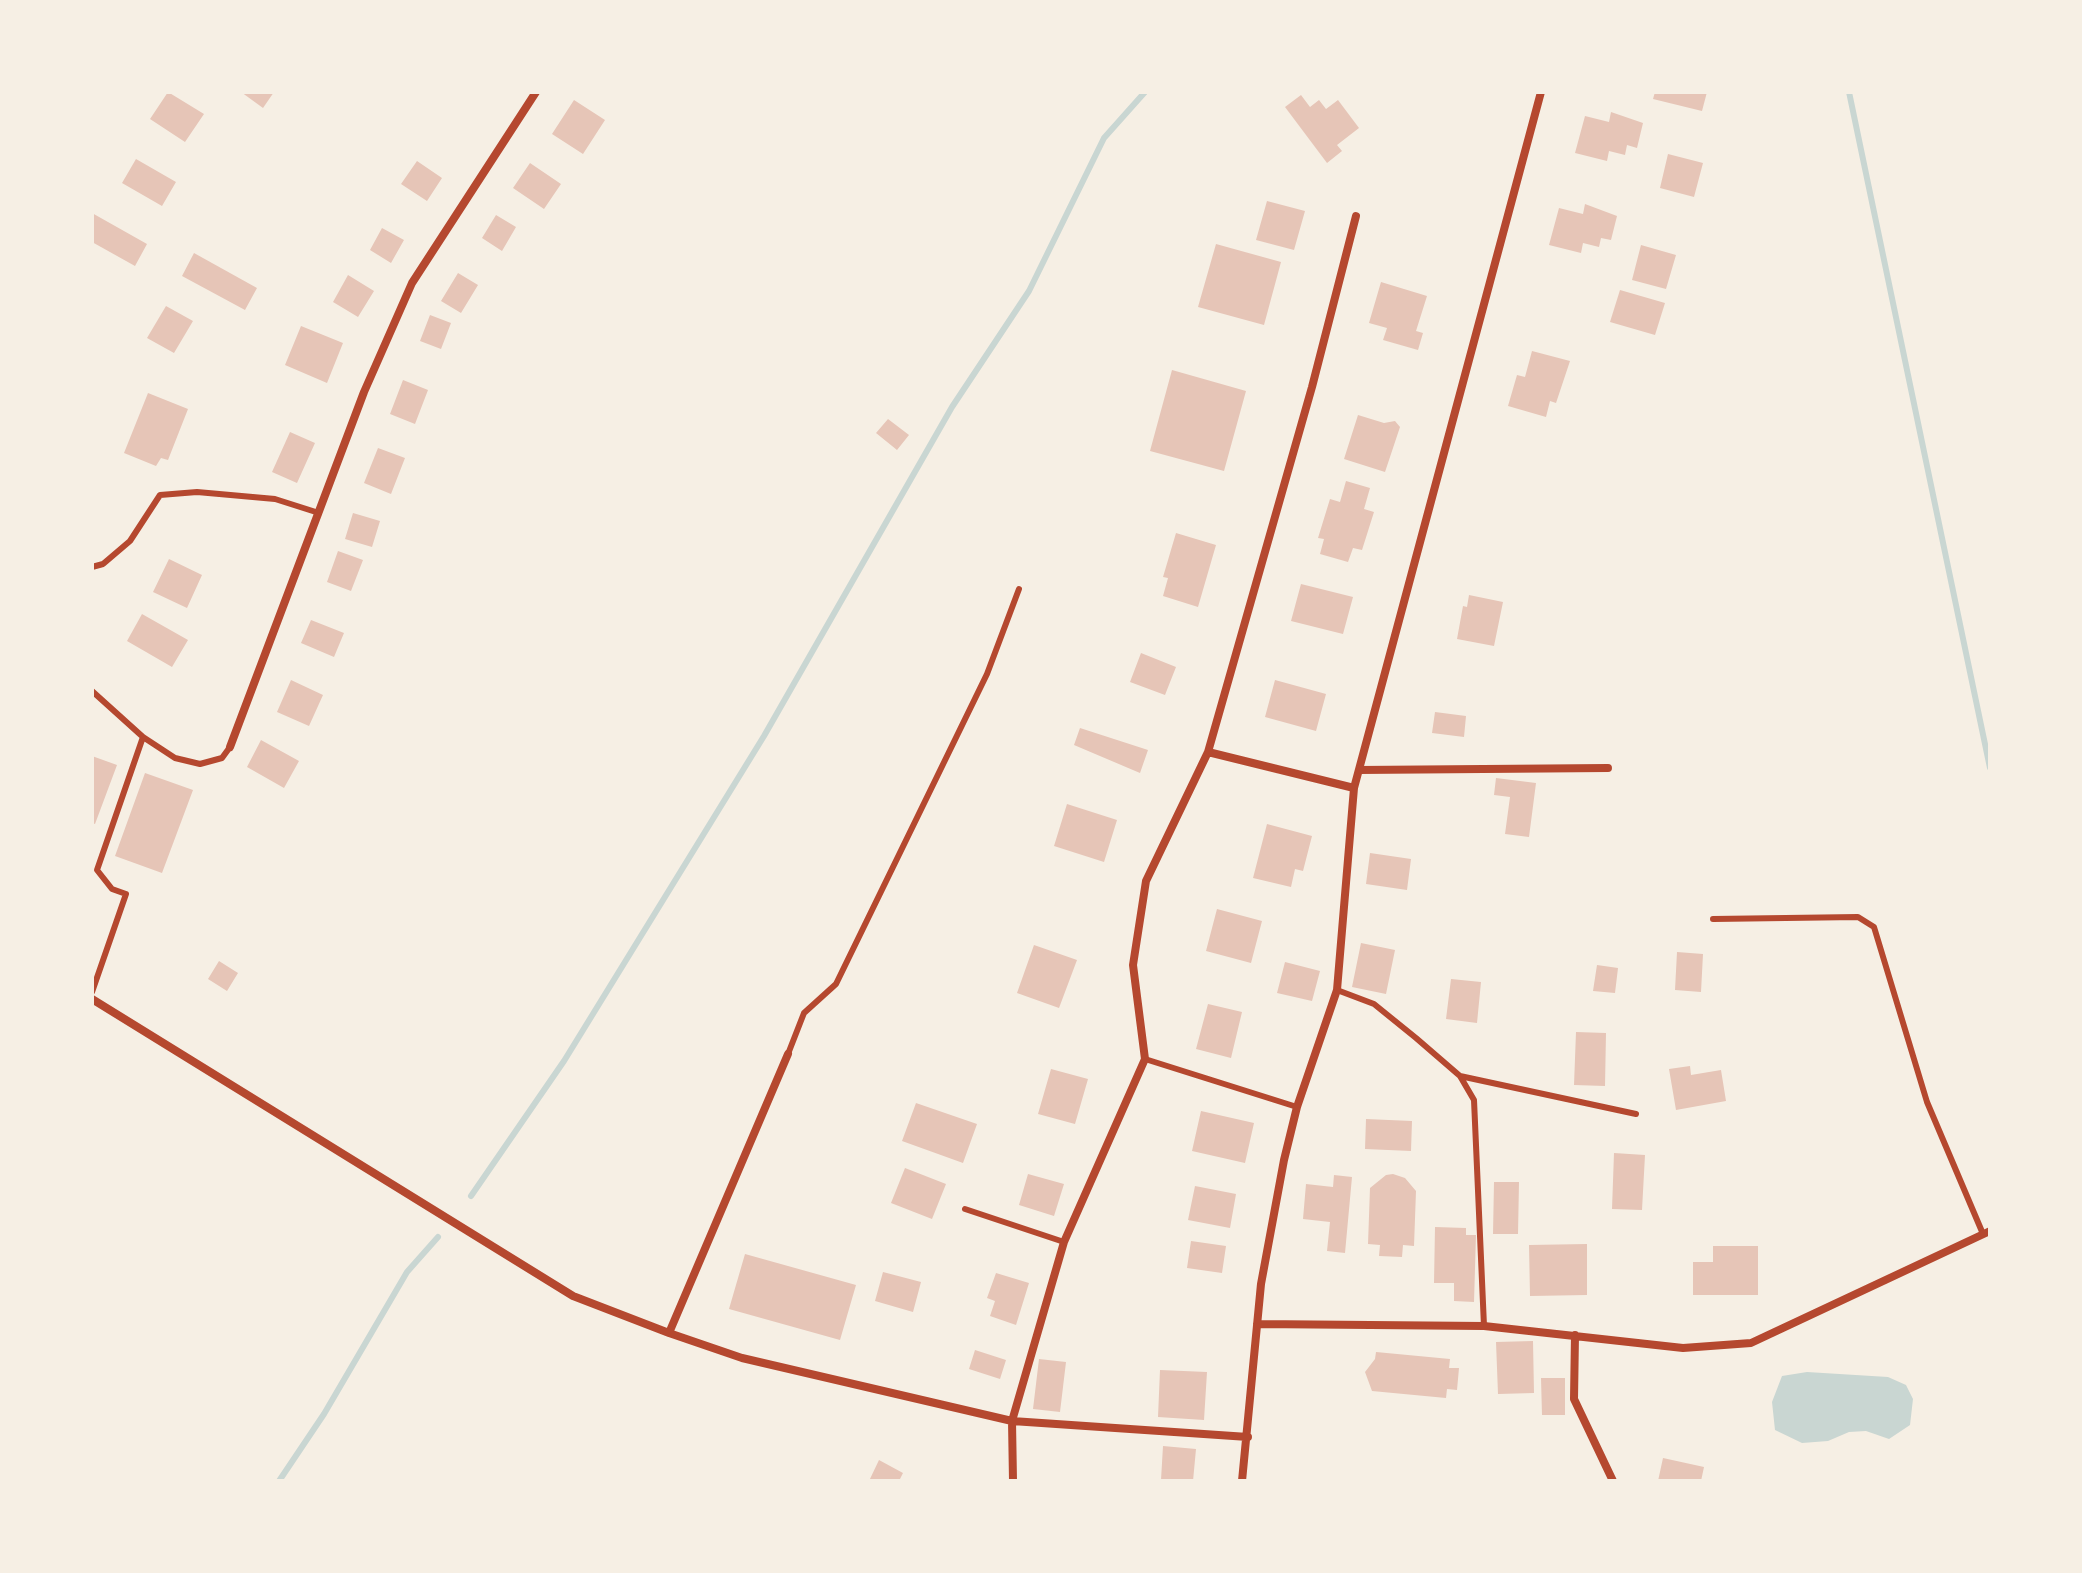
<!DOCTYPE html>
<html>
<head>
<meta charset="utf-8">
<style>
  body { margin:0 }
  #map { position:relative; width:2082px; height:1573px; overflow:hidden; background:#f6efe4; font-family:"Sofia Sans Condensed",sans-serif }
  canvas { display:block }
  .frame { position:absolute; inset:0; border:94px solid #f6efe4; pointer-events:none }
</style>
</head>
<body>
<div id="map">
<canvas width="2082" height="1573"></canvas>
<div class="frame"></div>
</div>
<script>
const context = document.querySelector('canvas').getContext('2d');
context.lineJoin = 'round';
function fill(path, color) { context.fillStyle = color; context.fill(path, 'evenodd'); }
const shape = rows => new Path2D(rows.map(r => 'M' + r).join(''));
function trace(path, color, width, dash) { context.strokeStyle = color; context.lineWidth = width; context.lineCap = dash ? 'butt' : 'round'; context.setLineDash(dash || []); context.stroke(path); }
fill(shape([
  [1807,1372,1888,1377,1906,1385,1913,1399,1910,1425,1889,1439,1866,1431,1849,1432,1828,1441,1802,1443,1775,1430,1772,1402,1782,1376]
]), '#c9d6d2');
trace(shape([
  [1849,92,1990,768],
  [471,1196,564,1061,764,736,952,407,1029,291,1104,138,1145,92],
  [279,1481,324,1414,407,1272,438,1237]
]), '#c9d6d2', 6);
fill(shape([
  [168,92,204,114,185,142,150,119],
  [241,92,274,92,263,108],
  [1655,92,1707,92,1702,111,1653,99],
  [1301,95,1310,107,1319,100,1326,109,1338,100,1359,128,1337,145,1342,151,1327,163,1285,107],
  [574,100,605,120,583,154,552,134],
  [1611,112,1643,123,1637,148,1627,145,1625,155,1609,151,1607,161,1575,153,1585,116,1609,122],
  [1668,154,1703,163,1694,197,1660,188],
  [136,159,176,182,162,206,122,183],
  [417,161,442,178,427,201,401,184],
  [530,163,561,184,544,209,513,188],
  [1267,201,1305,211,1294,250,1256,240],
  [1585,204,1617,216,1611,240,1601,238,1599,247,1583,243,1581,253,1549,245,1559,208,1583,214],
  [92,213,147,244,135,266,92,242],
  [496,215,516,227,502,251,482,238],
  [382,228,404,240,391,263,370,250],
  [1216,244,1281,262,1264,325,1198,307],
  [1641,245,1676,255,1666,289,1632,280],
  [194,253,257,288,245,310,182,276],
  [458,273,478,285,461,313,441,301],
  [348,275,374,291,358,317,333,302],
  [1381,282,1427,296,1416,331,1423,333,1418,350,1383,340,1387,328,1369,323],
  [1620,290,1665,303,1655,335,1610,322],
  [166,306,193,321,174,353,147,338],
  [430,315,451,323,441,349,420,341],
  [301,326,343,343,327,383,285,365],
  [1532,351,1570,361,1556,403,1550,401,1546,417,1508,406,1517,375,1525,377],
  [1172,370,1246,391,1224,471,1150,451],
  [403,380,428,390,415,424,390,414],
  [148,393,188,409,168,460,161,458,156,466,124,453],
  [1358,415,1384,423,1395,421,1400,427,1385,472,1344,459],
  [888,419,909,435,897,450,876,433],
  [290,432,315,443,297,483,272,472],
  [378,448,405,458,391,494,364,483],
  [1346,481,1370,488,1364,509,1374,512,1362,550,1353,548,1348,562,1320,554,1324,539,1318,538,1330,499,1340,502],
  [353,513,380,521,372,547,345,539],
  [1176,533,1216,545,1198,607,1163,596,1168,578,1163,577],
  [338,551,363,560,351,591,327,582],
  [169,559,202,575,187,608,153,592],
  [1301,584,1353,597,1343,634,1291,621],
  [1469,595,1503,602,1494,646,1457,639,1463,606,1467,607],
  [142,614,188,640,172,667,127,641],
  [311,620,344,633,334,657,301,643],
  [1141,653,1176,667,1165,695,1130,682],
  [291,680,323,695,309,726,277,712],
  [1275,680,1326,694,1316,731,1265,717],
  [1435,712,1466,716,1464,737,1432,733],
  [1080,728,1148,750,1140,773,1074,745],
  [261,740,299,761,284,788,247,767],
  [92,756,117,765,95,824,92,823],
  [145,773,193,790,162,873,115,856],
  [1496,778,1536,783,1529,837,1505,834,1510,797,1494,795],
  [1067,804,1117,820,1104,862,1054,846],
  [1267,824,1312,836,1303,871,1295,869,1291,887,1253,878],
  [1370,853,1411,859,1407,890,1366,884],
  [1217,909,1262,921,1251,963,1206,951],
  [1361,943,1395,950,1386,994,1352,987],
  [1034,945,1077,960,1059,1008,1017,993],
  [1677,952,1703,954,1701,992,1675,990],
  [219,961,238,973,227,991,208,979],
  [1285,962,1320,971,1312,1001,1277,993],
  [1597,965,1618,968,1615,993,1593,991],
  [1451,979,1481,982,1477,1023,1446,1019],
  [1208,1004,1242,1012,1231,1058,1196,1049],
  [1576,1032,1606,1033,1605,1086,1574,1085],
  [1690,1066,1691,1075,1721,1070,1726,1101,1676,1110,1669,1069],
  [1051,1069,1088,1079,1075,1124,1038,1114],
  [916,1103,977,1124,963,1163,902,1141],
  [1201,1111,1254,1123,1245,1163,1192,1151],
  [1366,1119,1412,1121,1411,1151,1365,1149],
  [1614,1153,1645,1155,1642,1210,1612,1209],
  [905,1168,946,1184,932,1219,891,1203],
  [1028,1174,1064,1184,1054,1216,1019,1205],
  [1393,1174,1405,1178,1416,1191,1414,1246,1403,1245,1402,1257,1379,1256,1380,1245,1368,1244,1370,1188,1386,1175],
  [1334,1175,1352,1177,1345,1253,1327,1251,1330,1222,1303,1219,1306,1184,1333,1187],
  [1494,1182,1519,1182,1518,1234,1493,1234],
  [1195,1186,1236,1194,1230,1228,1188,1220],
  [1435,1227,1466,1228,1466,1235,1476,1235,1474,1302,1454,1301,1454,1283,1434,1283],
  [1191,1241,1226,1246,1222,1273,1187,1268],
  [1587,1244,1587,1295,1530,1296,1529,1245],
  [1713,1246,1758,1246,1758,1295,1693,1295,1693,1262,1713,1262],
  [745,1254,856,1285,840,1340,729,1309],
  [883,1272,921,1282,913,1312,875,1301],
  [996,1273,1029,1283,1016,1325,990,1316,995,1301,987,1298],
  [1533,1341,1534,1393,1498,1394,1496,1342],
  [975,1350,1006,1360,1000,1379,969,1369],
  [1376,1352,1450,1359,1449,1368,1459,1368,1457,1390,1447,1389,1446,1398,1372,1391,1365,1372,1375,1359],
  [1039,1359,1066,1362,1060,1412,1033,1409],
  [1160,1370,1207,1372,1204,1420,1158,1417],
  [1541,1378,1565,1378,1565,1415,1542,1415],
  [1163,1446,1196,1449,1193,1481,1161,1480],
  [1663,1458,1704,1467,1701,1481,1658,1481],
  [879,1460,903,1473,899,1481,869,1481]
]), '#e6c5b7');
trace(shape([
  [92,567,103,564,130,541,160,495,197,492,275,499,319,513],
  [92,691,143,737,175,758,200,764,222,758,230,747],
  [1713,919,1858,917,1874,927,1927,1102,1983,1234],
  [1337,990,1374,1004,1416,1038,1460,1076,1474,1100,1484,1326],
  [92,992,126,894,112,889,97,870,143,737],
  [788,1054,804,1013,836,984,987,674,1019,589],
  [1145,1059,1297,1107],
  [1460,1076,1636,1114],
  [965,1209,1064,1242]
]), '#b5482f', 6);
trace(shape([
  [230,747,364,392,412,283,536,92],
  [1208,752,1354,788],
  [1359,770,1608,768],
  [92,999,573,1296,669,1333,742,1358,1012,1421,1248,1437],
  [1257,1324,1484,1326,1683,1348,1751,1343,1990,1231],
  [669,1333,788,1054],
  [1575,1335,1574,1399,1613,1481],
  [1013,1481,1012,1421,1064,1242,1145,1059,1133,965,1146,881,1208,752,1312,387,1356,216],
  [1242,1481,1261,1284,1284,1160,1297,1107,1337,990,1354,788,1541,92]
]), '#b5482f', 8);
</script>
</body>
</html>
